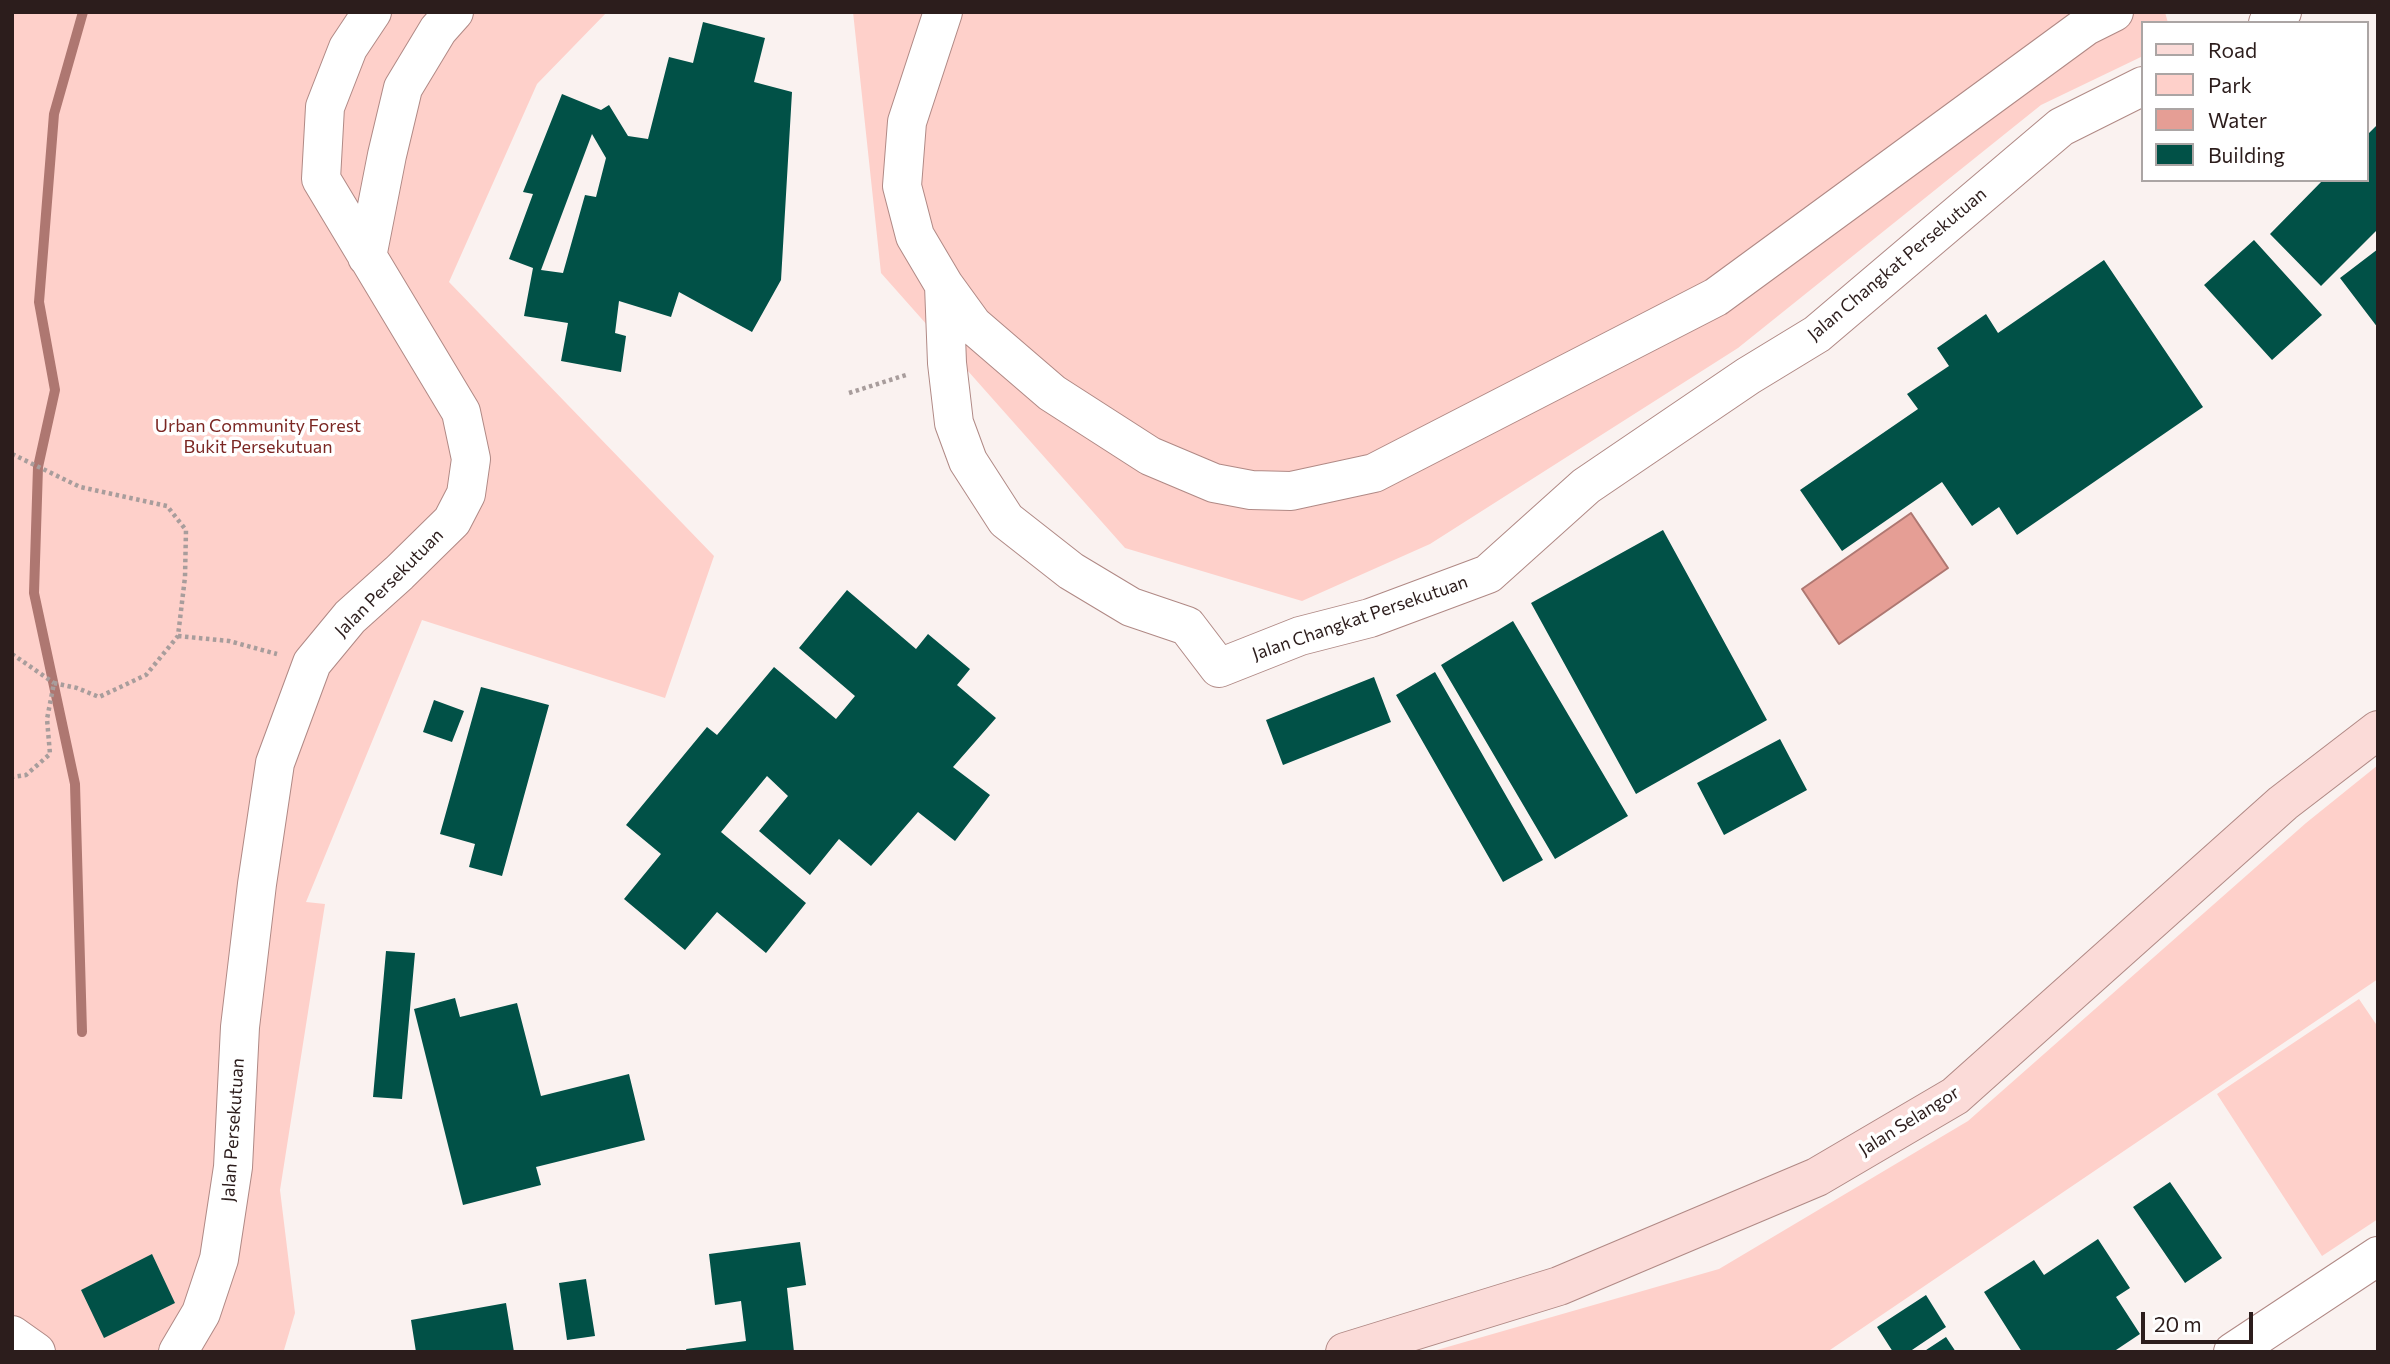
<!DOCTYPE html>
<html>
<head>
<meta charset="utf-8">
<style>
  body { margin:0 }
  #map { position:relative; width:2390px; height:1364px; overflow:hidden; background:#faf2f0; font-family:Commissioner,sans-serif }
  canvas { display:block }
  .frame { position:absolute; inset:0; border:14px solid #2c1d1c; pointer-events:none }
  .legend { position:absolute; left:2141px; top:21px; width:228px; height:161px; box-sizing:border-box; background:#fff; border:2px solid #aba5a4; margin:0; padding:9px 12px; list-style:none; font-size:21px; color:#2c1d1c }
  .legend li { display:flex; align-items:center; gap:14px; height:35px }
  .legend b { width:35px; border:2px solid #aba5a4 }
  .scale { position:absolute; left:2141px; top:1312px; width:112px; height:32px; box-sizing:border-box; border:4px solid #2c1d1c; border-top:0; padding-left:9px; font-size:21px; line-height:24px; white-space:nowrap; color:#2c1d1c; -webkit-text-stroke:5px #fff; paint-order:stroke }
</style>
</head>
<body>
<div id="map">
<canvas width="2390" height="1364"></canvas>
<div class="frame"></div>
<ul class="legend">
<li><b style="height:9px;background:#fbdbd8"></b>Road</li>
<li><b style="height:19px;background:#fed0ca"></b>Park</li>
<li><b style="height:19px;background:#e59e95"></b>Water</li>
<li><b style="height:19px;background:#015147"></b>Building</li>
</ul>
<div class="scale">20 m</div>
</div>
<script>
const context = document.querySelector('canvas').getContext('2d');
context.lineJoin = 'round';
function fill(path, color) { context.fillStyle = color; context.fill(path, 'evenodd'); }
const shape = rows => new Path2D(rows.map(r => 'M' + r).join(''));
function trace(path, color, width, dash) { context.strokeStyle = color; context.lineWidth = width; context.lineCap = dash ? 'butt' : 'round'; context.setLineDash(dash || []); context.stroke(path); }
function drawText(font, color, halo, rows, align = 'center') {
  context.font = font + ' Commissioner,sans-serif'; context.lineWidth = 7; context.setLineDash([]); context.textBaseline = 'middle'; context.strokeStyle = halo; context.fillStyle = color; for (const [text, x, y, turn = 0] of rows) {
    context.save(); context.translate(x, y); context.rotate((+turn || 0) * Math.PI / 180); context.textAlign = isNaN(turn) ? turn : align; if (halo) context.strokeText(text, 0, 0); context.fillText(text, 0, 0); context.restore();
  }
}
fill(shape([
  [12,12,607,12,537,84,449,282,714,556,665,698,422,620,306,902,325,904,280,1190,295,1313,284,1350,282,1352,12,1352],
  [853,12,2165,12,2168,23,2143,23,2143,56,2041,105,1738,348,1430,544,1302,601,1125,548,881,273],
  [2378,765,2378,979,1827,1352,1430,1352,1719,1269,1968,1121,2306,823],
  [2359,999,2378,1027,2378,1219,2322,1256,2217,1094]
]), '#fed0ca');
const water = shape([
  [1911,513,1948,568,1839,644,1802,589,1911,513]
]);
fill(water, '#e59e95');
trace(water, '#ae7771', 2);
trace(shape([
  [82,1032,75,784,34,593,38,467,55,390,39,302,54,114,83,12]
]), '#ae7771', 10);
fill(shape([
  [703,22,765,38,754,82,792,92,781,280,752,332,679,292,671,317,619,301,615,333,626,336,621,372,561,361,568,323,524,316,533,268,509,259,533,194,523,192,562,94,601,110,609,105,628,136,648,139,669,57,693,63],
  [592,134,606,158,596,197,585,195,563,273,541,270],
  [2378,124,2378,229,2321,286,2270,234,2323,180,2367,180,2367,135],
  [2254,240,2322,315,2272,360,2204,285],
  [2378,249,2378,328,2340,278],
  [2104,260,2203,407,2017,535,1999,507,1972,526,1942,482,1842,551,1800,490,1918,409,1907,394,1949,366,1937,348,1986,314,1998,333],
  [1663,530,1767,720,1636,794,1531,603],
  [847,590,916,649,928,634,970,669,957,685,996,718,953,767,990,795,955,841,918,812,871,866,839,839,810,875,759,831,788,796,767,776,721,832,806,903,766,953,717,912,685,950,624,899,661,854,626,825,707,727,717,735,774,667,836,719,855,696,799,648],
  [1513,621,1628,816,1555,859,1441,665],
  [1435,672,1543,860,1503,882,1396,695],
  [1374,677,1391,722,1283,765,1266,720],
  [481,687,549,705,502,876,469,867,475,844,440,834],
  [434,700,464,711,452,742,423,732],
  [1780,739,1807,790,1724,835,1697,783],
  [386,951,415,953,402,1099,373,1097],
  [455,998,460,1017,517,1003,541,1096,629,1074,645,1140,536,1167,541,1185,463,1205,414,1009],
  [2170,1182,2222,1258,2185,1283,2133,1207],
  [2098,1239,2130,1288,2116,1297,2140,1334,2113,1352,2022,1352,1984,1292,2034,1260,2044,1275],
  [800,1242,806,1285,787,1288,794,1352,687,1352,686,1349,746,1341,741,1301,715,1305,709,1254],
  [152,1254,175,1303,104,1338,81,1290],
  [586,1279,595,1336,567,1340,559,1283],
  [1926,1295,1946,1327,1909,1352,1893,1352,1877,1327],
  [506,1303,514,1352,416,1352,411,1320],
  [1946,1337,1956,1352,1923,1352]
]), '#015147');
const street = shape([
  [943,12,907,122,902,186,915,236,944,285,973,325,1052,393,1150,456,1214,483,1251,490,1291,491,1374,473,1716,297,2086,26,2114,12],
  [2268,23,2278,18,2282,12],
  [367,257,387,155,403,88,438,30,454,12],
  [944,285,947,363,954,423,968,461,1006,520,1071,571,1131,607,1187,626,1219,668,1300,636,1370,618,1488,574,1586,486,1748,376,1817,334,2061,127,2143,86],
  [12,1335,36,1352],
  [178,1352,201,1313,219,1259,233,1167,240,1027,257,884,275,763,312,663,350,617,399,573,452,521,466,494,471,459,461,412,321,179,325,107,348,48,372,12],
  [2233,1352,2378,1256]
]);
const secondary = shape([
  [1345,1352,1559,1286,1817,1177,1955,1096,2283,803,2378,730]
]);
trace(street, '#b08985', 40);
trace(secondary, '#b08985', 40);
trace(shape([
  [849,393,909,374],
  [12,454,80,487,167,506,186,530,185,577,178,636,146,675,99,697,77,688,54,683,47,719,50,754,26,775,12,777],
  [178,636,229,641,277,654],
  [12,654,54,683]
]), '#a89d9c', 4.5, [3.5, 3.5]);
trace(street, '#fff', 38);
trace(secondary, '#fbdbd8', 38);
drawText('18px', '#2c1d1c', '#fff', [
  ["Jalan Changkat Persekutuan",1897,264,-40],
  ["Jalan Persekutuan",389,583,-45],
  ["Jalan Changkat Persekutuan",1360,618,-19],
  ["Jalan Selangor",1909,1121,-32],
  ["Jalan Persekutuan",233,1130,-86]
]);
drawText('18px', '#7b2723', '#fff', [
  ["Urban Community Forest",258,426],
  ["Bukit Persekutuan",258,447]
]);
</script>
</body>
</html>
